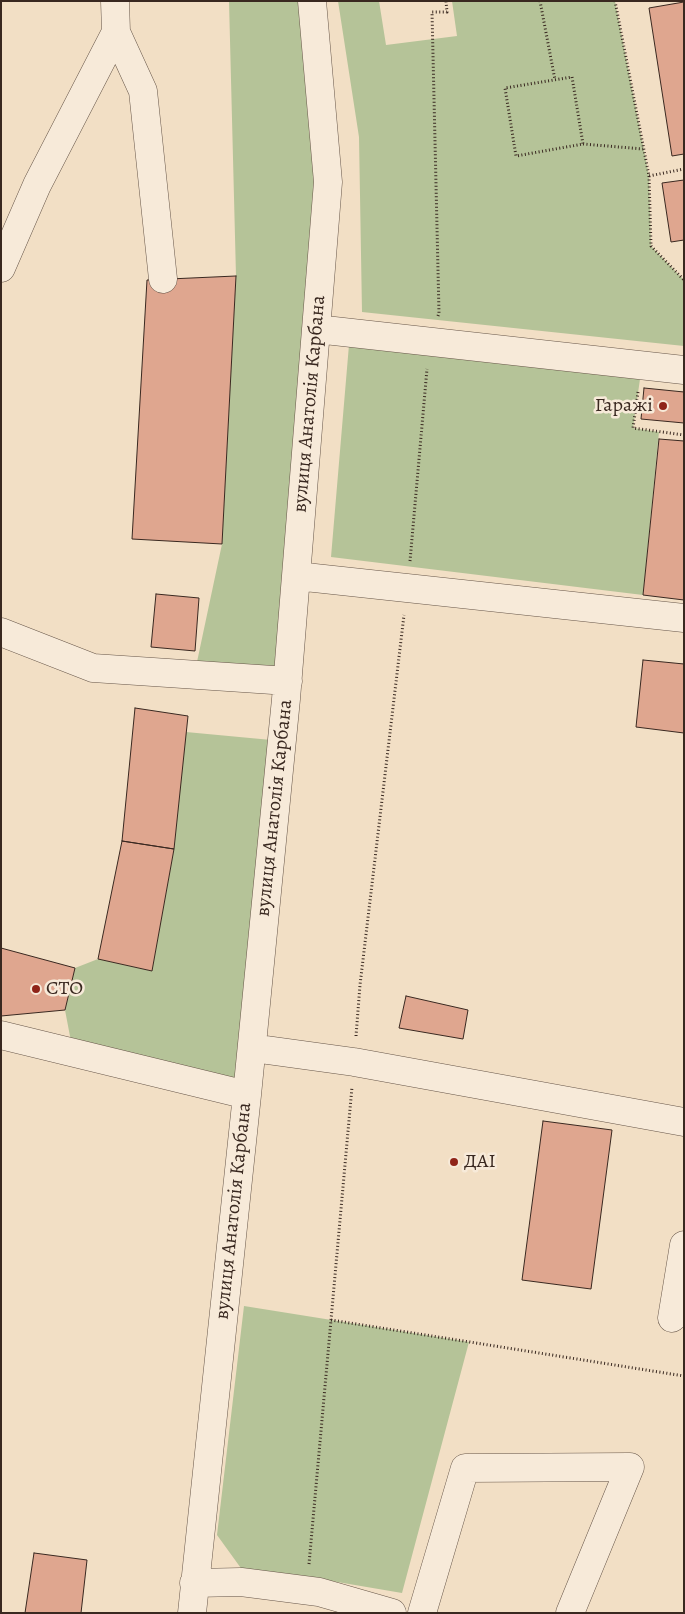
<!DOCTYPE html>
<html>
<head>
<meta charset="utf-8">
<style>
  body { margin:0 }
  #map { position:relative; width:685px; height:1614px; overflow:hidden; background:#f2dfc5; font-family:Alegreya,serif }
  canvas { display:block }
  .frame { position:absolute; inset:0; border:2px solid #392820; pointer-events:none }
</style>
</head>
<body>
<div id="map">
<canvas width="685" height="1614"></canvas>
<div class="frame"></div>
</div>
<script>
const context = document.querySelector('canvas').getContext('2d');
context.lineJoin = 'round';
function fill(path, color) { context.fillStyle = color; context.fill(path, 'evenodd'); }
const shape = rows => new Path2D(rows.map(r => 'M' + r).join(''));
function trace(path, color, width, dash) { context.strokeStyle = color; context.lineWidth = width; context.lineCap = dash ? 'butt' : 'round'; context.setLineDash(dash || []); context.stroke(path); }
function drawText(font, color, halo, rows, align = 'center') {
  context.font = font + ' Alegreya,serif'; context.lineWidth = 5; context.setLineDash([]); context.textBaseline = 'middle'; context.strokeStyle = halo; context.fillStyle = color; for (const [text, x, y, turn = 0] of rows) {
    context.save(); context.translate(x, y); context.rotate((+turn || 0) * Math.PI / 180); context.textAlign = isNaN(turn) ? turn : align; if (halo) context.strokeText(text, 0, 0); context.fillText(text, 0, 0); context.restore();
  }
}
fill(shape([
  [229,1,312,1,328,182,288,681,194,676,222,544,236,276],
  [338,1,379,1,386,45,457,36,452,1,615,1,649,176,651,246,684,280,684,346,362,312,359,137],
  [350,333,642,365,633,428,659,432,643,595,331,557],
  [186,732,282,741,247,1095,73,1052,65,1010,75,968,98,959,152,971,174,849],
  [244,1306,469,1342,402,1593,308,1577,243,1571,217,1535]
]), '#b5c398');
const building = shape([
  [684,2,684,154,672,156,649,8,684,2],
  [684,180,684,240,671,242,662,183,684,180],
  [236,276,222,544,132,539,147,280,236,276],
  [644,388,684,392,684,423,641,419,644,388],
  [659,439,684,441,684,600,643,595,659,439],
  [156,594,199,598,195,651,151,647,156,594],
  [643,660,684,664,684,733,636,727,643,660],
  [135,708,188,716,174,849,122,841,135,708],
  [122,841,174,849,152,971,98,959,122,841],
  [1,948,75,968,65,1010,1,1016,1,948],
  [406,996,468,1010,463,1039,399,1028,406,996],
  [543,1121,612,1130,591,1289,522,1280,543,1121],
  [34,1553,87,1560,81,1613,25,1613,34,1553]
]);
fill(building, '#dfa68f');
trace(building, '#392820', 1);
const minor = shape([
  [116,32,143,91,163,279],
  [1,268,37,185,116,32,115,1],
  [316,329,684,370],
  [296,576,684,618],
  [1,632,93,668,288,681],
  [1,1035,247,1095],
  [252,1048,354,1062,684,1122],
  [672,1318,684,1245],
  [194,1583,241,1582,319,1592,392,1613],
  [192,1613,247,1095,286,699,328,182,312,1],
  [422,1613,465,1468,630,1467,570,1613]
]);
trace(minor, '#675649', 29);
trace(shape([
  [540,1,555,80],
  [615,1,649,176,684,169],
  [572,77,583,144,516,156,505,88,572,77],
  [583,144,643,149],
  [649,176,651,246,684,280],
  [438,316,439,313,432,12,447,12,446,1],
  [638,392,633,428,684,435],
  [410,561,427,369],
  [356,1036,360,985,404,615],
  [331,1320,684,1376],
  [309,1564,352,1087]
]), '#392820', 3, [1, 2.5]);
trace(minor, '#f7ead9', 28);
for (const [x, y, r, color] of [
  [663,406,5,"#8f2418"],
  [36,989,5,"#8f2418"],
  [454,1162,5,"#8f2418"]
]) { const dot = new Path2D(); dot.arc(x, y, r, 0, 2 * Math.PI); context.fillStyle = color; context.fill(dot); trace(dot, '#f7ead9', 2); }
drawText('20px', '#392820', '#f7ead9', [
  ["вулиця Анатолія Карбана",310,404,-85],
  ["вулиця Анатолія Карбана",275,808,-84],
  ["вулиця Анатолія Карбана",234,1211,-84]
]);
drawText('20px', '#392820', '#f7ead9', [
  ["Гаражі",653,406,"right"],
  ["СТО",46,989],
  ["ДАІ",464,1162]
], 'left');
</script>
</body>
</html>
